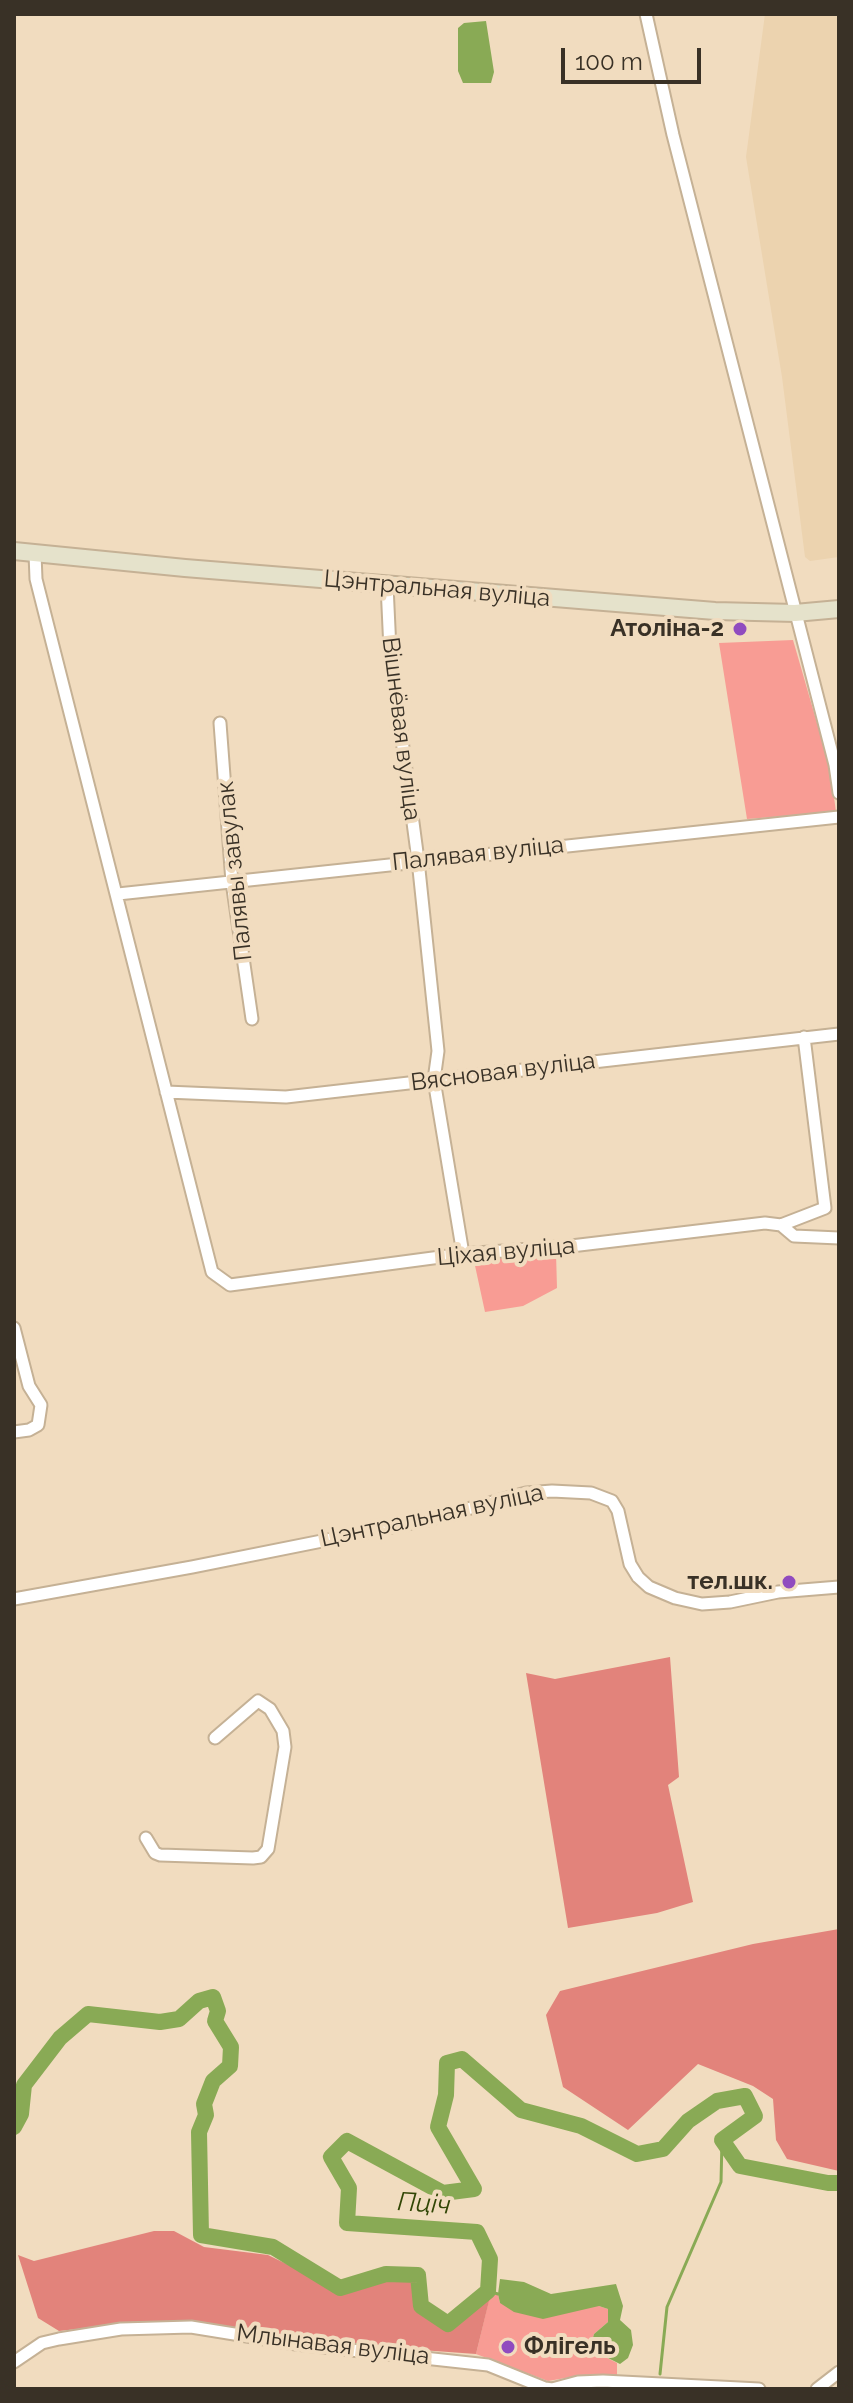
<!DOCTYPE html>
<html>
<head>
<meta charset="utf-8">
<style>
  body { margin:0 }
  #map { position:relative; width:853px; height:2403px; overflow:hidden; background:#f1dcbf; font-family:Raleway,sans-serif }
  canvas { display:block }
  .frame { position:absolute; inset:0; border:16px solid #393126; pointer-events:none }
  .scale { position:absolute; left:561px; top:48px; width:140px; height:36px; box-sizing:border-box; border:4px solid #393126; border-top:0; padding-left:10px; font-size:24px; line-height:28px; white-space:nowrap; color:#393126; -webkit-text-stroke:6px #f1dcbf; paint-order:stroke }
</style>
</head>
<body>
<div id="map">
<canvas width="853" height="2403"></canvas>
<div class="frame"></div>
<div class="scale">100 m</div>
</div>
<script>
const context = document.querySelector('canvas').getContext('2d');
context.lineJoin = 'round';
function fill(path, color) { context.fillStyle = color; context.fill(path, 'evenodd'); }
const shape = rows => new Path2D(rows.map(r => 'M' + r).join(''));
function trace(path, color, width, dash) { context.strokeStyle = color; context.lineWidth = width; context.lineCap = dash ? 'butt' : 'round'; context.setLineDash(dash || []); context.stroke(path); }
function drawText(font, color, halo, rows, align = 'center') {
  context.font = font + ' Raleway,sans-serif'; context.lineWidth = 8; context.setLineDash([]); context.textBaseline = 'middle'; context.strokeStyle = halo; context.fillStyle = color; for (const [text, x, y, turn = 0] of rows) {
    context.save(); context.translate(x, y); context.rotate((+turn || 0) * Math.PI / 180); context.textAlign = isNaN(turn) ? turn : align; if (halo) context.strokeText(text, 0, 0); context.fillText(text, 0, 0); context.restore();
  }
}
fill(shape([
  [765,14,839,14,839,557,810,561,805,557,782,377,746,157]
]), '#ecd3af');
fill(shape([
  [793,640,830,768,836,812,747,819,719,643],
  [556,1253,557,1288,523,1306,485,1312,474,1261],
  [498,2294,500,2303,599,2306,608,2309,608,2322,594,2334,590,2349,617,2363,617,2376,577,2376,548,2381,476,2354,490,2296]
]), '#f89c94');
fill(shape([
  [670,1657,679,1777,668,1785,693,1902,657,1913,568,1928,526,1673,555,1679],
  [839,1929,839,2171,787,2159,776,2140,773,2099,753,2086,698,2064,628,2130,563,2087,546,2015,560,1991,753,1944],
  [154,2231,174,2231,204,2247,268,2255,340,2290,386,2276,415,2278,417,2307,448,2326,486,2295,490,2297,476,2354,298,2341,125,2324,59,2331,38,2318,18,2255,34,2261]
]), '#e2837b');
fill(shape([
  [486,21,494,72,491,83,463,83,458,71,458,28,464,23],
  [500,2279,524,2282,551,2294,616,2284,623,2306,620,2320,631,2330,633,2345,628,2358,620,2364,590,2349,594,2334,608,2322,608,2309,599,2306,543,2319,514,2312,500,2303,498,2294]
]), '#89aa55');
trace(shape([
  [488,2291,498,2294],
  [660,2374,667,2307,721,2182,722,2140]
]), '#89aa55', 3);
trace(shape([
  [14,2127,21,2114,24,2085,60,2038,88,2014,160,2022,179,2019,199,2001,213,1997,218,2011,215,2021,231,2047,230,2066,213,2081,204,2104,206,2115,199,2132,201,2235,273,2247,340,2288,386,2274,418,2275,421,2306,448,2324,488,2291,490,2259,477,2232,347,2223,349,2188,331,2157,347,2141,443,2193,474,2189,438,2127,446,2095,447,2063,462,2059,521,2110,581,2126,637,2154,663,2149,688,2121,717,2101,745,2096,755,2116,722,2140,740,2166,828,2183,839,2183]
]), '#89aa55', 16);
const street = shape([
  [646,14,673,135,835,765,839,793],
  [35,554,36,579,212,1272,230,1285,463,1254,571,1246,765,1223,781,1225],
  [387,585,390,650,418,860,438,1051,434,1080,463,1254],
  [220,723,232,882,252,1019],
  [118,894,839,817],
  [166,1092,286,1097,839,1034],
  [781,1225,825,1208,804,1037],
  [781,1225,794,1236,839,1238],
  [14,1328,29,1386,41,1405,38,1425,29,1430,14,1432],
  [14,1599,192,1567,427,1520,526,1493,552,1491,591,1493,612,1501,618,1511,630,1564,638,1577,649,1587,675,1598,702,1604,730,1602,778,1592,839,1587],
  [146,1838,155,1853,160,1855,253,1858,261,1857,268,1849,285,1747,283,1731,270,1709,258,1701,215,1738],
  [14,2362,42,2343,59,2339,121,2329,191,2327,296,2344,488,2365,545,2388,552,2389,578,2382,603,2381,759,2389],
  [817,2389,839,2372]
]);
const secondary = shape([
  [14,551,185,568,715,611,795,613,839,609]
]);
trace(street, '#c5b195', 15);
trace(secondary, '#c5b195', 20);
trace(street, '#fff', 11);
trace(secondary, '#e5e2cb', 16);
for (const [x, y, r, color] of [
  [740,629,8,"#904bbf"],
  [789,1582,8,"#904bbf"],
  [508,2347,8,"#904bbf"]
]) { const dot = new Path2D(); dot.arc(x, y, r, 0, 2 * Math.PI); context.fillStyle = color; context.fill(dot); trace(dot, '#f1dcbf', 3); }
drawText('24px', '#393126', '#f1dcbf', [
  ["Цэнтральная вуліца",437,589,5],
  ["Вішнёвая вуліца",401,729,83],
  ["Палявая вуліца",478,854,-6],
  ["Палявы завулак",235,871,-96],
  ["Вясновая вуліца",503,1072,-7],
  ["Ціхая вуліца",506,1252,-5],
  ["Цэнтральная вуліца",432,1516,-12],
  ["Млынавая вуліца",333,2345,7]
]);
drawText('bold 24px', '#393126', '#f1dcbf', [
  ["Атоліна-2",724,629],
  ["тел.шк.",773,1582],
  ["Флігель",524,2347,"left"]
], 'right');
drawText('italic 26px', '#314605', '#f1dcbf', [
  ["Пціч",424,2204,4]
]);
</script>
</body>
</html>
